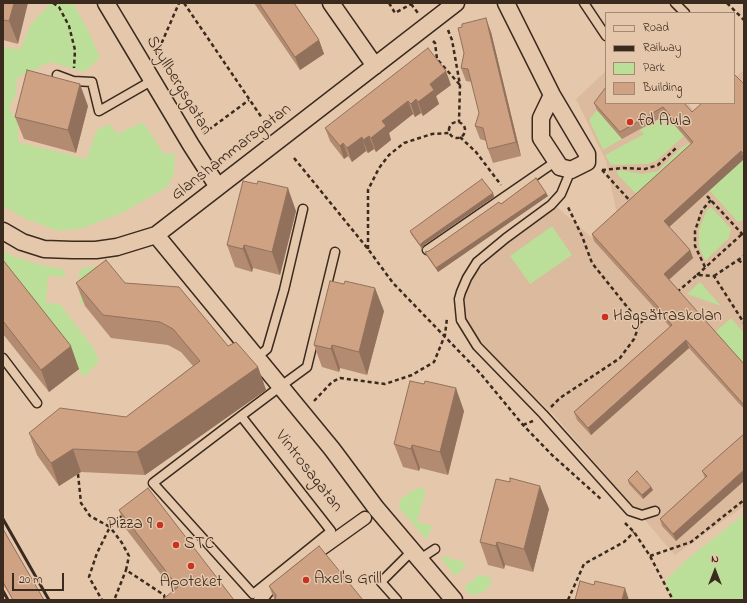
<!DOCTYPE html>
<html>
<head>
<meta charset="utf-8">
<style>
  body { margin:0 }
  #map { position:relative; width:747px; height:603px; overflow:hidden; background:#e5c8ac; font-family:"Indie Flower",sans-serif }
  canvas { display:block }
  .frame { position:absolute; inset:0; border:4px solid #3b2a1e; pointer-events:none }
  .legend { position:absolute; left:605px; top:12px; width:130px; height:92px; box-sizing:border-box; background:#e5c8ac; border:1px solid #a18973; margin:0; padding:5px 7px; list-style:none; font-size:12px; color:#3b2a1e }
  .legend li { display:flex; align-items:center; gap:8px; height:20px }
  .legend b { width:20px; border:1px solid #a18973 }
  .north { position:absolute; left:695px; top:551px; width:40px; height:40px; -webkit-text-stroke:3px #e5c8ac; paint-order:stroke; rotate:0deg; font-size:11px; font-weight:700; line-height:16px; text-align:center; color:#3b2a1e }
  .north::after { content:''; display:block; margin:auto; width:14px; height:18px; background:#3b2a1e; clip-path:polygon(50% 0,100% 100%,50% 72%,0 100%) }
  .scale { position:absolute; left:12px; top:573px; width:52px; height:18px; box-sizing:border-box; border:2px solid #3b2a1e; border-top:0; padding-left:5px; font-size:12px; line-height:14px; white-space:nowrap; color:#3b2a1e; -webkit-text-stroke:3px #e5c8ac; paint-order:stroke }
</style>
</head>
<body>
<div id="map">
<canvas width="747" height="603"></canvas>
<div class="frame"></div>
<ul class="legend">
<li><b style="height:5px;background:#e5c8ac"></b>Road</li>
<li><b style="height:5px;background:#3b2a1e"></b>Railway</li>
<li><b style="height:11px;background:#bbde98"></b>Park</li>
<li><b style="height:11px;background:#cfa283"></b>Building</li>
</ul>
<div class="north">N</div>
<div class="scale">20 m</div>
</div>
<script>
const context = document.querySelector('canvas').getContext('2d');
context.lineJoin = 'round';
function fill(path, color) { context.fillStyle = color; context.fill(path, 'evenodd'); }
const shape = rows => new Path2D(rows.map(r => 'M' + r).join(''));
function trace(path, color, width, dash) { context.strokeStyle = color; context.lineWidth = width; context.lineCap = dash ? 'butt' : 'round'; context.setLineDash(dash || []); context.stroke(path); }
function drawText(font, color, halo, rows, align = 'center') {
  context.font = font + ' "Indie Flower",sans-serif'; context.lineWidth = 3; context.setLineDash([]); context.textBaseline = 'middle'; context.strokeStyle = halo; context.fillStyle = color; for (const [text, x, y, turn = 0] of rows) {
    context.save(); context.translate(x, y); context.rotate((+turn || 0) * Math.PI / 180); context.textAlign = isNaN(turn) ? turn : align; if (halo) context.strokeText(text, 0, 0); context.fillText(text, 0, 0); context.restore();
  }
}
fill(shape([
  [744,70,744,506,675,555,553,414,513,376,474,334,464,311,465,295,474,275,495,253,557,207,591,237,617,215,606,161,576,99,606,71,606,103,688,103,695,112,734,103,734,78]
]), '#dbba9d');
fill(shape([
  [51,3,73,3,88,30,100,58,84,72,50,62,17,78,16,93,9,109,18,122,18,142,86,159,97,130,110,124,117,134,143,122,164,154,175,153,174,174,167,187,124,212,83,228,58,231,24,218,3,206,3,47,20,50,31,24],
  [597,110,622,139,603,150,589,120],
  [666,115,684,136,656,161,648,164,611,165,605,155,644,134,640,130],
  [690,143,696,149,641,199,618,175,617,171,621,170,642,174,658,171,682,147],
  [744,159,744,220,738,222,709,190],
  [711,207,731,229,729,238,705,261,699,246,699,230,706,211],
  [552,226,572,255,530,284,510,256],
  [3,251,12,256,41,265,63,269,66,277,48,276,46,303,60,304,94,349,98,358,98,363,84,377,3,273],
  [105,266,111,279,80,304,79,272,82,268],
  [700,282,721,306,687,294],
  [731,318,744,333,744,368,713,334],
  [417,488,426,489,417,522,432,526,427,540,399,508,400,501,402,498],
  [744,514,744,600,673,600,665,581,685,561],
  [443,556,466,563,465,567,455,576,442,560],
  [479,575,489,577,492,583,484,592,474,595,469,594,464,587]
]), '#bbde98');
const service = shape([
  [584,3,606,36],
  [675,3,685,13],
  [57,75,73,81,92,82,99,111,153,80],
  [571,170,561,194,551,205,506,238,477,262,467,278,461,292,459,299,461,320,477,346,543,414,630,511,642,515,655,511],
  [427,250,555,162],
  [3,358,37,403],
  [256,358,267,349,284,290,303,209],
  [241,416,331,531,253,594,153,483,241,416,281,386,307,367,335,252],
  [420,559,435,549],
  [397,600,381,582,413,550]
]);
const pedestrian = shape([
  [309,558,365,518],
  [260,600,269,589,282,579]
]);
const minor = shape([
  [106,3,191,145,218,187],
  [331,3,375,66],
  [506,3,552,95,587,154,587,162,571,170,560,167,541,138,541,118,552,95],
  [3,231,22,242,44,249,72,250,96,250,117,247,156,235,456,3],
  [156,235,332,449,376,508,454,600]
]);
trace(service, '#3b2a1e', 11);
trace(pedestrian, '#3b2a1e', 15);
trace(minor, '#3b2a1e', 19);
trace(shape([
  [53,3,59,7,69,26,75,50,74,68],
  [184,3,262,118],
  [389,3,395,13,413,3],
  [727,3,744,20],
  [411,4,418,13],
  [448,30,452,40,460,85,459,122],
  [433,41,435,43,437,59,460,85],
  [156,56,179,3],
  '449 130a8 8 0 1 1 16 0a8 8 0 1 1-16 0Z',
  [203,134,249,100],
  [460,137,476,152,501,185],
  [294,158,368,249,393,283,480,373,523,425,552,455,602,500],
  [602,170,623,168,645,169,658,165,677,147],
  [602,170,631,202],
  [707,196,744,236],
  [368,249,368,190,379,168,389,155,404,143,432,134,449,133],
  [738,260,744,264],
  [705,267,695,246,695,231,702,210,711,200],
  [697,275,742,234],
  [714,276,744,256],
  [677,292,697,275,714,276,744,323],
  [640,323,658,308],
  [314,401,332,382,340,378,385,384,412,375,434,362,445,335,447,318],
  [551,407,560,398,620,358,634,339,640,323,592,263,582,236,567,205],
  [523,425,533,421],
  [78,474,81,503,90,516,110,527,97,553,89,577,102,600],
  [123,515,110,527,122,543,129,556,126,570,164,595,165,600],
  [625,523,634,532,650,556,673,600],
  [650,556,691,542,744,500],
  [115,598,126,570],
  [568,600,584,564,624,542,634,532]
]), '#3b2a1e', 2.5, [4, 3]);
trace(service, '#e5c8ac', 8);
trace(pedestrian, '#e5c8ac', 12);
trace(minor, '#e5c8ac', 16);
trace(shape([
  [3,519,49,600],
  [3,591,8,600]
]), '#3b2a1e', 3);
fill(shape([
  [3,3,18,44,3,40],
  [254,3,294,3,319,40,324,54,300,70],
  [491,32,521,156,493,163,488,149,486,141,480,139,475,126,479,113,472,82,466,81,461,68],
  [744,84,744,159,669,227,690,250,693,258,669,280,744,364,744,409,689,348,591,435,577,420,574,412,670,327,662,318,660,314,594,241,592,234,691,144,666,115,622,139,597,110,594,103,684,103,692,112],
  [451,85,436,96,439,104,423,116,421,113,415,117,413,114,389,133,391,140,376,152,374,149,368,153,366,151,352,162,348,156,344,159,330,141,325,128],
  [88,106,76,153,24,139,15,117],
  [493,193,494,197,424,245,422,249,411,234,410,231],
  [546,193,548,196,438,272,426,255,425,252,429,251,501,204],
  [296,211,280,275,253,268,252,272,235,267,227,245],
  [3,260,79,369,49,392,3,334],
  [76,283,125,283,228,346,258,367,266,390,145,475,81,472,59,486,37,455,29,433,126,417,193,366,181,352,168,345,111,338,85,306],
  [384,311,367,375,340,368,339,372,322,367,314,345],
  [464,411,448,475,420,468,419,471,403,467,394,444],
  [744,434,676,541,662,526,660,519,705,478,702,471],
  [628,480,651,487,653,490,643,499,629,484],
  [549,509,533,572,505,565,504,569,488,565,480,542],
  [119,510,234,600,173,590,126,529],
  [3,529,44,600,13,600,3,584],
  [269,586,363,600,275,600,273,596]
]), '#b28b71');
fill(shape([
  [14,3,28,3,18,44,9,21],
  [486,18,491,32,521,156,516,142],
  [319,40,324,54,300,70,295,57],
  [446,71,451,85,436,96,439,104,423,116,418,102,430,84],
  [80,84,88,106,76,153,68,130],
  [416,99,421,113,415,117,411,104],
  [408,101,413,114,389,133,391,140,376,152,371,138,382,121],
  [369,136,374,149,368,153,363,140],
  [362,137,366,151,352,162,347,148],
  [343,143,348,156,344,159,340,146],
  [741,151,744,159,667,229,664,221],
  [288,188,296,211,280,275,272,252],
  [493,193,494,197,424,245,422,249,420,245,423,242],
  [546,193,548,196,438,272,436,268],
  [244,245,253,268,252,272,243,249],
  [690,250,693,258,666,282,664,274],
  [375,288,384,311,367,375,359,352],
  [686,340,689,348,591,435,588,428],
  [332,345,340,368,339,372,331,349],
  [71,346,79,369,49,392,41,370],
  [258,367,266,390,145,475,137,452],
  [456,388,464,411,448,475,440,452],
  [412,445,420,468,419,471,411,449],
  [73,449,81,472,59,486,51,463],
  [744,470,744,481,676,541,673,534],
  [540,486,549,509,533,572,524,549],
  [651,487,653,490,643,499,642,495],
  [497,542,505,565,504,569,496,546],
  [625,588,629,600,622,600]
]), '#91715c');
const building = shape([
  [3,3,14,3,9,21,3,20,3,3],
  [259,3,294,3,319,40,295,57,259,3],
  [486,18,516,142,488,149,483,128,475,126,479,113,468,69,461,68,464,53,458,28,462,27,462,24,486,18],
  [428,48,446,71,430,84,434,90,418,102,416,99,411,104,408,101,382,121,386,126,371,138,369,136,363,140,362,137,347,148,343,143,340,146,325,128,428,48],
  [27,70,80,84,68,130,15,117,27,70],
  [734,74,744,84,744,154,741,151,664,221,690,250,664,274,744,364,744,405,686,340,588,428,574,412,672,325,659,311,660,309,592,234,693,142,663,107,620,132,594,103,606,87,606,103,684,103,692,112,702,103,734,103,734,74],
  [536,178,546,193,436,268,425,252,429,251,499,202,501,204,536,178],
  [482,179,493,193,423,242,420,245,410,231,482,179],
  [243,181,257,184,258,181,288,188,272,252,244,245,243,249,227,245,243,181],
  [3,260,71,346,41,370,3,321,3,260],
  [106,260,125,283,179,287,228,346,236,342,258,367,137,452,73,449,51,463,29,433,60,408,126,417,200,361,173,329,160,322,103,315,76,283,106,260],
  [330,281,344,284,345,281,375,288,359,352,332,345,331,349,314,345,330,281],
  [410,381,424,384,425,381,456,388,440,452,412,445,411,449,394,444,410,381],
  [744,434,744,470,673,534,660,519,707,476,702,471,744,434],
  [637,471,651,487,642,495,628,480,637,471],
  [510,478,540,486,524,549,497,542,496,546,480,542,496,479,510,482,510,478],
  [148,488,234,600,162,600,178,587,119,510,148,488],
  [3,529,44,600,13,600,3,582,3,529],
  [319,546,363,600,275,600,276,595,269,586,319,546],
  [580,581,594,585,595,581,625,588,622,600,575,600,580,581]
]);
fill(building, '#cfa283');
trace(building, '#91715c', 1);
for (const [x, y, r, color] of [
  [630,122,4,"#c8321e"],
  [605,317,4,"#c8321e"],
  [160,525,4,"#c8321e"],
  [176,545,4,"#c8321e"],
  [191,566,4,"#c8321e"],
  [306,580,4,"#c8321e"]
]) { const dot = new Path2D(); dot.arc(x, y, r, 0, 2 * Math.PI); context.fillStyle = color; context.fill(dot); trace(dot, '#e5c8ac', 1.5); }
drawText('17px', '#3b2a1e', '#e5c8ac', [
  ["Skyllbergsgatan",178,86,59],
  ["Glanshammarsgatan",232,153,-38],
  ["Vintrosagatan",308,472,52]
]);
drawText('17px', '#3b2a1e', '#e5c8ac', [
  ["fd Aula",638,122],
  ["Hagsätraskolan",613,317],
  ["Pizza 9",152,525,"right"],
  ["STC",184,545],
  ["Axel's Grill",314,580],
  ["Apoteket",191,583,"center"]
], 'left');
</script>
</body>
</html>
